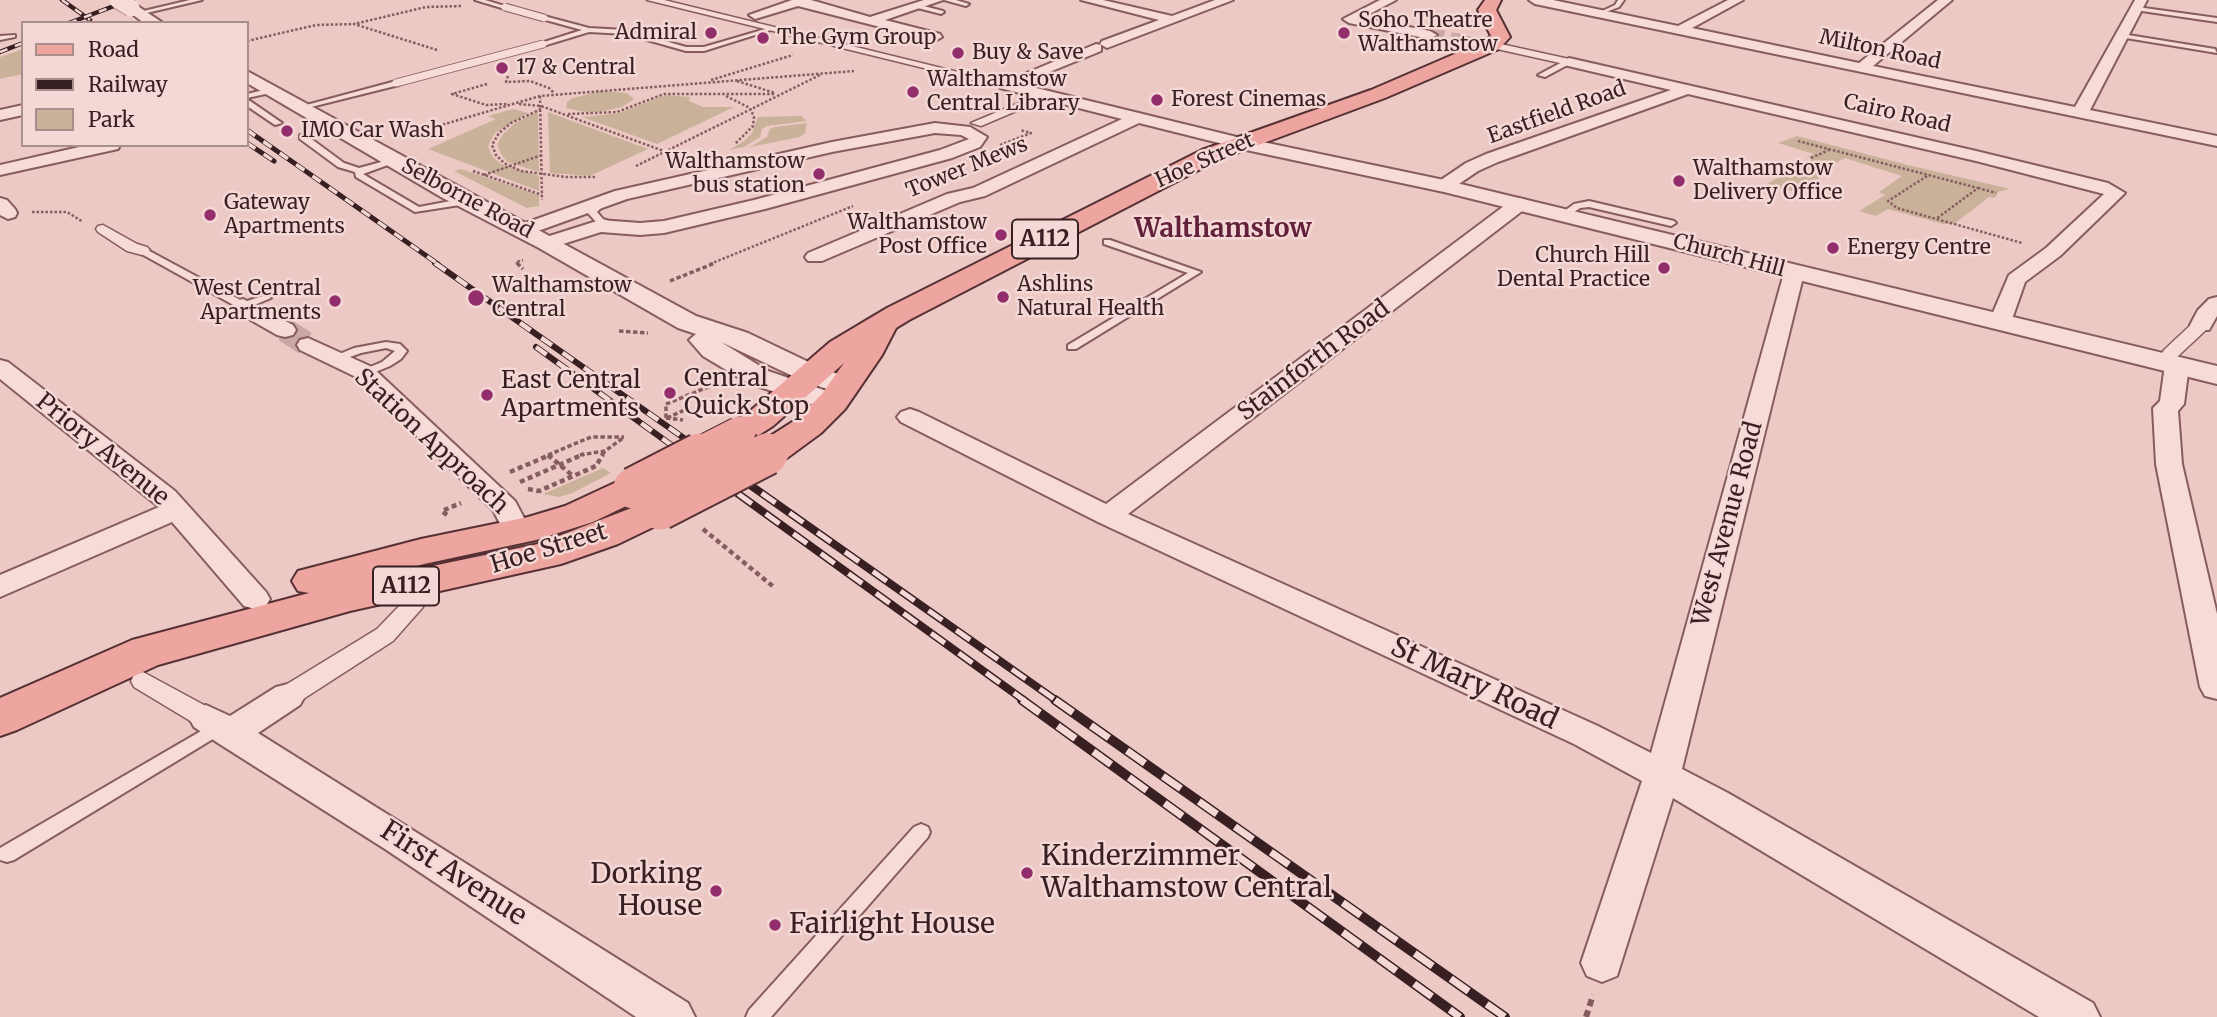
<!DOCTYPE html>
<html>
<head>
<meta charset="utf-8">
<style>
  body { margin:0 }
  #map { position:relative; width:2217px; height:1017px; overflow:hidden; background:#ecc9c5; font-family:Merriweather,serif }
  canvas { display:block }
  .legend { position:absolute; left:21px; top:21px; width:228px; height:126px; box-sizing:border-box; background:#f4d8d5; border:2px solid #a88e8d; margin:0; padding:9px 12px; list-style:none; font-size:21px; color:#371f22 }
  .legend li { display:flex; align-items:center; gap:14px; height:35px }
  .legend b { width:35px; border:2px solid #a88e8d }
</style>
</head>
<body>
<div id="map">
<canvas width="2217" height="1017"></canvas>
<ul class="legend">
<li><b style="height:9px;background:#eea59f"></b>Road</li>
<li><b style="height:9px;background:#371f22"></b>Railway</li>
<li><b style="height:19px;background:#cab29a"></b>Park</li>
</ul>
</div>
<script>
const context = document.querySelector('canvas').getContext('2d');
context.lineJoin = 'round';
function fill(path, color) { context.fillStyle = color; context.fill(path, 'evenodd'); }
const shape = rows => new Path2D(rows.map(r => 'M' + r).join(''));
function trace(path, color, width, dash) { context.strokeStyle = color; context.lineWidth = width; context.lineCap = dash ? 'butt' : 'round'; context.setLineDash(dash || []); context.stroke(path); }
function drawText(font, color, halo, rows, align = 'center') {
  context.font = font + ' Merriweather,serif'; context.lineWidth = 5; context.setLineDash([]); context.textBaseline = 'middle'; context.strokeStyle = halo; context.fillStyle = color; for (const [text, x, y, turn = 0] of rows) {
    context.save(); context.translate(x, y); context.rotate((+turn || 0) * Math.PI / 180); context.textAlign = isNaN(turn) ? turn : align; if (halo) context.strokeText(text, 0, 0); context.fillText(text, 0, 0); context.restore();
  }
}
fill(shape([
  [23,49,23,74,0,79,0,57],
  [600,91,627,93,634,99,622,107,599,112,584,112,566,108,567,102,573,98],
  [665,95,690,97,689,101,703,107,734,107,657,144,582,117,619,113],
  [513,109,528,113,495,133,488,146,492,156,501,164,539,176,539,191,428,149,496,119,488,116],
  [538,111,539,172,507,162,501,154,497,144,504,133,514,124],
  [548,112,648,149,590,176,550,173],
  [801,116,807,121,767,126,762,129,760,137,744,147,729,150,743,142,752,133,758,117],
  [807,123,805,133,800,137,750,147,767,137,770,129,775,127],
  [1797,136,1908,165,2010,189,1998,192,1995,198,1989,197,1954,224,1943,224,1888,209,1876,216,1859,211,1885,195,1879,192,1902,176,1845,158,1818,173,1823,176,1795,192,1767,184,1812,159,1808,157,1814,154,1778,143],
  [461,169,539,195,539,206,527,208,454,171],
  [603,468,611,473,572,493,559,497,543,494]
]), '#cab29a');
trace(shape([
  [1430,35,1466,42]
]), '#c8a7a4', 14, [14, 7]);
trace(shape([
  [285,330,308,345]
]), '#c8a7a4', 24, [24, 11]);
const service = shape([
  [190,0,202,0,138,15,135,13,190,0],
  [475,0,485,0,508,7,505,9,475,0],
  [944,0,956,0,969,4,966,6,944,0],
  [1618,0,1624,0,1619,7,1598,15,1598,13,1615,5,1618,0],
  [916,4,943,11,944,12,941,14,914,7,916,4],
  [2137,7,2217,18,2217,22,2135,10,2137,7],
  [544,16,589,28,626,30,686,47,704,47,769,28,774,29,704,51,686,51,626,34,589,32,543,46,541,43,582,30,542,19,544,16],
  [2122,34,2215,49,2217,53,2120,37,2122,34],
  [15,35,15,37,0,40,0,36,15,35],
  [1566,60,1573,62,1545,77,1538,75,1566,60],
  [396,81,400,83,399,85,303,109,299,107,396,81],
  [272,88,276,90,275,92,247,98,247,94,272,88],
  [247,101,250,101,282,123,275,125,247,106,247,101],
  [300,135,306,135,344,163,359,168,396,158,396,162,363,174,419,207,466,198,471,201,466,204,415,212,356,177,355,172,338,167,300,139,300,135],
  [604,197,609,200,597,212,603,219,614,223,614,227,597,223,587,212,604,197],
  [1589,201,1674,221,1676,223,1671,226,1589,207,1580,208,1567,217,1559,215,1574,204,1589,201],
  [1104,240,1110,240,1201,272,1076,349,1068,349,1068,345,1188,273,1104,244,1104,240],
  [142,247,244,302,266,295,271,298,247,308,239,308,138,252,137,250,142,247],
  [386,342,400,344,407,351,401,359,390,366,368,375,364,376,358,372,382,362,395,351,386,348,361,353,336,362,330,358,354,348,386,342],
  [220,720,226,721,229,726,226,731,14,860,7,862,0,860,0,848,220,720],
  [921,824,928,827,930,832,928,837,771,1017,746,1017,749,1010,914,827,921,824]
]);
const pedestrian = shape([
  [647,0,664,0,1011,85,1005,88,647,0],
  [1492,42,1569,59,1574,62,1569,65,1488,47,1487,45,1492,42],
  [1045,92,1051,95,1049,97,981,126,971,123,1045,92],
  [103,225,137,244,147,247,150,250,142,255,127,251,98,232,96,229,98,226,103,225],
  [2201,320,2207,321,2209,325,2207,329,2177,357,2165,357,2162,353,2165,349,2195,321,2201,320],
  [411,599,419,602,423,607,393,641,297,703,288,705,279,703,275,696,279,689,377,629,403,602,411,599],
  [143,672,215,711,219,718,215,725,206,728,197,725,134,687,131,681,134,675,143,672]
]);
const minor = shape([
  [792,0,811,0,870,17,924,0,943,0,885,20,940,34,942,37,935,41,798,6,755,19,749,15,792,0],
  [1081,0,1103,0,1172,16,1215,0,1233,0,1107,48,1100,44,1102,41,1159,20,1081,0],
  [1380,0,1396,0,1362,18,1430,31,1437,35,1430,39,1349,23,1343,19,1380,0],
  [1529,0,1553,0,1678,26,1728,0,1743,0,1692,28,1859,63,1938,0,1952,0,1873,66,2075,107,2135,0,2147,0,2090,110,2217,136,2217,146,1535,4,1529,0],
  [1466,38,1493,44,1495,47,1488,51,1461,45,1459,42,1466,38],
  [1096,44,1101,45,1101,51,1020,84,1245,139,1247,143,1239,148,1139,123,985,196,960,202,822,261,808,261,805,257,808,253,947,194,973,188,1122,119,1000,88,998,85,1096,44],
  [1569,58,1976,151,2108,183,2125,193,2060,256,2025,282,2011,322,2008,327,2000,329,1992,327,1989,322,2009,275,2046,248,2104,194,1976,161,1688,94,1498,162,1478,171,1450,190,1438,190,1435,186,1438,182,1466,163,1486,154,1671,90,1564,65,1562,62,1569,58],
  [23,105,23,115,0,120,0,110,23,105],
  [935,123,970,127,987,137,980,147,952,158,765,209,664,233,640,235,601,232,547,249,540,247,537,243,540,239,600,220,640,223,664,221,754,200,940,150,969,139,961,135,935,133,832,152,627,199,524,236,514,230,517,226,615,191,832,142,935,123],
  [88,145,120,145,118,149,0,175,0,165,88,145],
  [0,198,7,200,15,209,17,213,15,217,8,219,0,215,0,198],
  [1519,198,1526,200,1528,204,1526,208,1128,514,1598,726,1651,753,1784,273,1787,269,1801,269,1804,273,1682,769,1728,793,2093,1003,2100,1017,2039,1017,1673,798,1617,976,1602,982,1587,976,1581,963,1642,781,1574,744,1098,522,901,422,897,417,901,412,910,409,919,412,1106,504,1512,200,1519,198],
  [2217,297,2217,316,2209,330,2193,330,2190,325,2198,310,2209,299,2217,297],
  [243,299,293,325,296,330,293,335,285,337,277,335,235,311,232,306,235,301,243,299],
  [308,338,372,367,515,501,532,533,528,539,518,542,508,539,493,510,356,377,300,350,297,345,300,340,308,338],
  [2177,358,2185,360,2189,365,2184,404,2178,411,2182,464,2217,614,2217,699,2205,696,2200,687,2156,464,2153,408,2160,401,2165,365,2169,360,2177,358],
  [0,360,8,362,175,491,266,592,270,599,266,606,255,609,244,606,172,522,0,597,0,575,159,507,0,379,0,360],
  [288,684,300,687,305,696,300,705,258,733,688,1003,695,1017,636,1017,385,849,218,743,194,727,189,718,194,709,206,705,230,716,276,687,288,684]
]);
const tertiary = shape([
  [131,4,136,5,163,23,144,23,124,8,131,4],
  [247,71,696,316,748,333,821,368,855,380,859,386,855,392,845,395,835,392,801,380,721,342,768,371,833,393,838,399,833,405,823,408,748,383,703,356,689,340,696,334,678,328,539,248,441,197,247,83,247,71],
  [1239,137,1444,180,2217,366,2217,384,1444,192,1232,147,1229,143,1232,139,1239,137]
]);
const primary = shape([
  [1485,0,1501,0,1496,10,1510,37,1499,49,1385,98,1218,160,909,320,896,328,882,355,845,409,821,433,787,458,774,461,761,458,756,450,761,442,797,419,821,395,844,363,773,426,751,440,739,444,727,440,721,433,727,426,749,412,830,342,887,308,1202,150,1371,90,1485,41,1491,36,1478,10,1485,0],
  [634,477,647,480,653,488,647,496,593,522,536,540,424,564,370,579,538,544,660,497,674,501,679,509,674,517,618,544,561,564,350,611,158,665,17,730,0,736,0,698,132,640,309,593,298,591,292,581,298,571,421,539,528,517,565,506,621,480,634,477]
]);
trace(service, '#875c5f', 4);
trace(pedestrian, '#875c5f', 3);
trace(minor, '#875c5f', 4);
trace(tertiary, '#875c5f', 4);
trace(primary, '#553035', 4);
trace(shape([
  [247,41,316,25,354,24],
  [437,50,354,24,426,7,462,6],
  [508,76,506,82,530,81,549,88,554,93],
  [711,80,793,55],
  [737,81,775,93],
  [487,84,452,94,486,105,507,104],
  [540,96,542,200],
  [726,96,750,108,754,117,753,126,735,144],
  [519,104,541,106,680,157],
  [541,109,511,123,499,133,492,145,496,155,504,163,521,171,566,177,595,177],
  [568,114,617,112,664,94,775,94],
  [404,136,540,96,854,71],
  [1798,141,1978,188,1936,219],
  [1000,145,1031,133,1020,130],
  [1811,158,1829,150],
  [636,166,820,75],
  [473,171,542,195],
  [484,175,542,155],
  [1927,176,1888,201,1897,208,2022,243],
  [1978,188,1996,193],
  [32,212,67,212,83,222],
  [518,264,516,262,523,260],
  [710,264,853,206]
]), '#875c5f', 2.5, [2.5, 2]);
trace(shape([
  [517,263,523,269],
  [670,281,715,263],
  [619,331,648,333],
  [666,418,666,404,713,385],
  [666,418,683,420],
  [667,418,691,407],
  [548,455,591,437,624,437],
  [580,455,605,451,623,438],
  [602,455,605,451]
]), '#875c5f', 3.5, [4.5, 2.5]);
trace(shape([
  [548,455,573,476],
  [510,472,552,454],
  [520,482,584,454],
  [528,489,539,491,596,466,603,454],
  [447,515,442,511,461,503],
  [703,529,775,588]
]), '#875c5f', 4.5, [5, 3.5]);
trace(shape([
  [1586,1017,1593,995]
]), '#875c5f', 6, [7, 4.5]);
fill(service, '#f7dbd8');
fill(pedestrian, '#f7dbd8');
fill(minor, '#f7dbd8');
fill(tertiary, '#f7dbd8');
fill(primary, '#eea59f');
const railFar4 = shape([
  [62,0,90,20],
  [69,23,130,0],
  [0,52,23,43]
]);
const railFar3 = shape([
  [247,130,438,264],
  [247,143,274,161]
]);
const railFar2 = shape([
  [435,263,708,455],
  [536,347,685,455]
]);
const railFar1 = shape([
  [683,454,1025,701],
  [706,454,1057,701]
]);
const rail = shape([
  [1022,700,1460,1017],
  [1055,700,1505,1017]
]);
trace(railFar4, '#371f22', 4.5);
trace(railFar3, '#371f22', 5);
trace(railFar2, '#371f22', 6);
trace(railFar1, '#371f22', 8);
trace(rail, '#371f22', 10);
trace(railFar4, '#f4d8d5', 2.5, [8]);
trace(railFar3, '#f4d8d5', 3.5, [10]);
trace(railFar2, '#f4d8d5', 4.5, [13]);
trace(railFar1, '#f4d8d5', 5, [17]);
trace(rail, '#f4d8d5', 7, [22]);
const serviceBridge = shape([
  [505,7,544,18],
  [396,83,543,44]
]);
const tertiaryBridge = shape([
  [118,0,131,8]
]);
const primaryBridgeFar1 = shape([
  [696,455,739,433],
  [764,455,774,450]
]);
const primaryBridge = shape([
  [634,488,700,454],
  [660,509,767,454]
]);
trace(serviceBridge, '#875c5f', 9, []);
trace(tertiaryBridge, '#875c5f', 18, []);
trace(primaryBridgeFar1, '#553035', 34, []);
trace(primaryBridge, '#553035', 45, []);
trace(serviceBridge, '#f7dbd8', 7);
trace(tertiaryBridge, '#f7dbd8', 17);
trace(primaryBridgeFar1, '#eea59f', 32);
trace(primaryBridge, '#eea59f', 41);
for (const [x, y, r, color] of [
  [711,33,7,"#932e6d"],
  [1344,33,7,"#932e6d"],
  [763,38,7,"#932e6d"],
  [958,53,7,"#932e6d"],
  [502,68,7,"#932e6d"],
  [913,92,7,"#932e6d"],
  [1157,100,7,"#932e6d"],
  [287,131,7,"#932e6d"],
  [819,174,7,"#932e6d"],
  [1679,181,7,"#932e6d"],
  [210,215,7,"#932e6d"],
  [1001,235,7,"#932e6d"],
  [1833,248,7,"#932e6d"],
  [1664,268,7,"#932e6d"],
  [1003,297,7,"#932e6d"],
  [476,298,9,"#932e6d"],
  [335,301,7,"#932e6d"],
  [670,393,7,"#932e6d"],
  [487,395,7,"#932e6d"],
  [1027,873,7,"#932e6d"],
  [716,891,7,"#932e6d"],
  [775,925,7,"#932e6d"]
]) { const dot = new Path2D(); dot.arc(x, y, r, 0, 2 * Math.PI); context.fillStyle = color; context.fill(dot); trace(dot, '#f4d8d5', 2.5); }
drawText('21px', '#371f22', '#f4d8d5', [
  ["Soho Theatre",1358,21],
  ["Walthamstow",1358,45],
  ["Admiral",697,33,"right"],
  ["The Gym Group",777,38],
  ["Buy & Save",972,53],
  ["17 & Central",516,68],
  ["Walthamstow",927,80],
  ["Central Library",927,104],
  ["Forest Cinemas",1171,100],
  ["IMO Car Wash",301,131],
  ["Walthamstow",805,162,"right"],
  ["bus station",805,186,"right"],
  ["Walthamstow",1693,169],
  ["Delivery Office",1693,193],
  ["Gateway",224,203],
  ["Apartments",224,227],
  ["Walthamstow",987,223,"right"],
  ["Post Office",987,247,"right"],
  ["Energy Centre",1847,248],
  ["Church Hill",1650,256,"right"],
  ["Dental Practice",1650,280,"right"],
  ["Ashlins",1017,285],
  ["Natural Health",1017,309],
  ["Walthamstow",492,286],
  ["Central",492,310],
  ["West Central",321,289,"right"],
  ["Apartments",321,313,"right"]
], 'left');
drawText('21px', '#371f22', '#f4d8d5', [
  ["Milton Road",1880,50,12],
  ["Eastfield Road",1557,113,-20],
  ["Cairo Road",1897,114,13],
  ["Hoe Street",1205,161,-24],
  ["Tower Mews",967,168,-22],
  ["Selborne Road",467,199,28],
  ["Church Hill",1729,256,15]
]);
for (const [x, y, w] of [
  [1045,239,66],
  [406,586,66]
]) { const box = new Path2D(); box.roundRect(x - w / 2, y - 19.5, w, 39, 5); context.fillStyle = '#f4d8d5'; context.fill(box); trace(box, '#371f22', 2); }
drawText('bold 23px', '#371f22', null, [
  ["A112",1045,239],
  ["A112",406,586]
]);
drawText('24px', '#371f22', '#f4d8d5', [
  ["Stainforth Road",1314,361,-37],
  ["Station Approach",431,442,43],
  ["Priory Avenue",102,450,39],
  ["West Avenue Road",1728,524,-75],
  ["Hoe Street",549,549,-17]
]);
drawText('24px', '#371f22', '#f4d8d5', [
  ["Central",684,379],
  ["Quick Stop",684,407],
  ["East Central",501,381],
  ["Apartments",501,409]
], 'left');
drawText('bold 26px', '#62203b', '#f4d8d5', [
  ["Walthamstow",1223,230]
]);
drawText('28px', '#371f22', '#f4d8d5', [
  ["St Mary Road",1474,684,25],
  ["First Avenue",453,874,33]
]);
drawText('28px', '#371f22', '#f4d8d5', [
  ["Kinderzimmer",1041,857],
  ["Walthamstow Central",1041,889],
  ["Dorking",702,875,"right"],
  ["House",702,907,"right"],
  ["Fairlight House",789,925]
], 'left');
</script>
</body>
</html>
